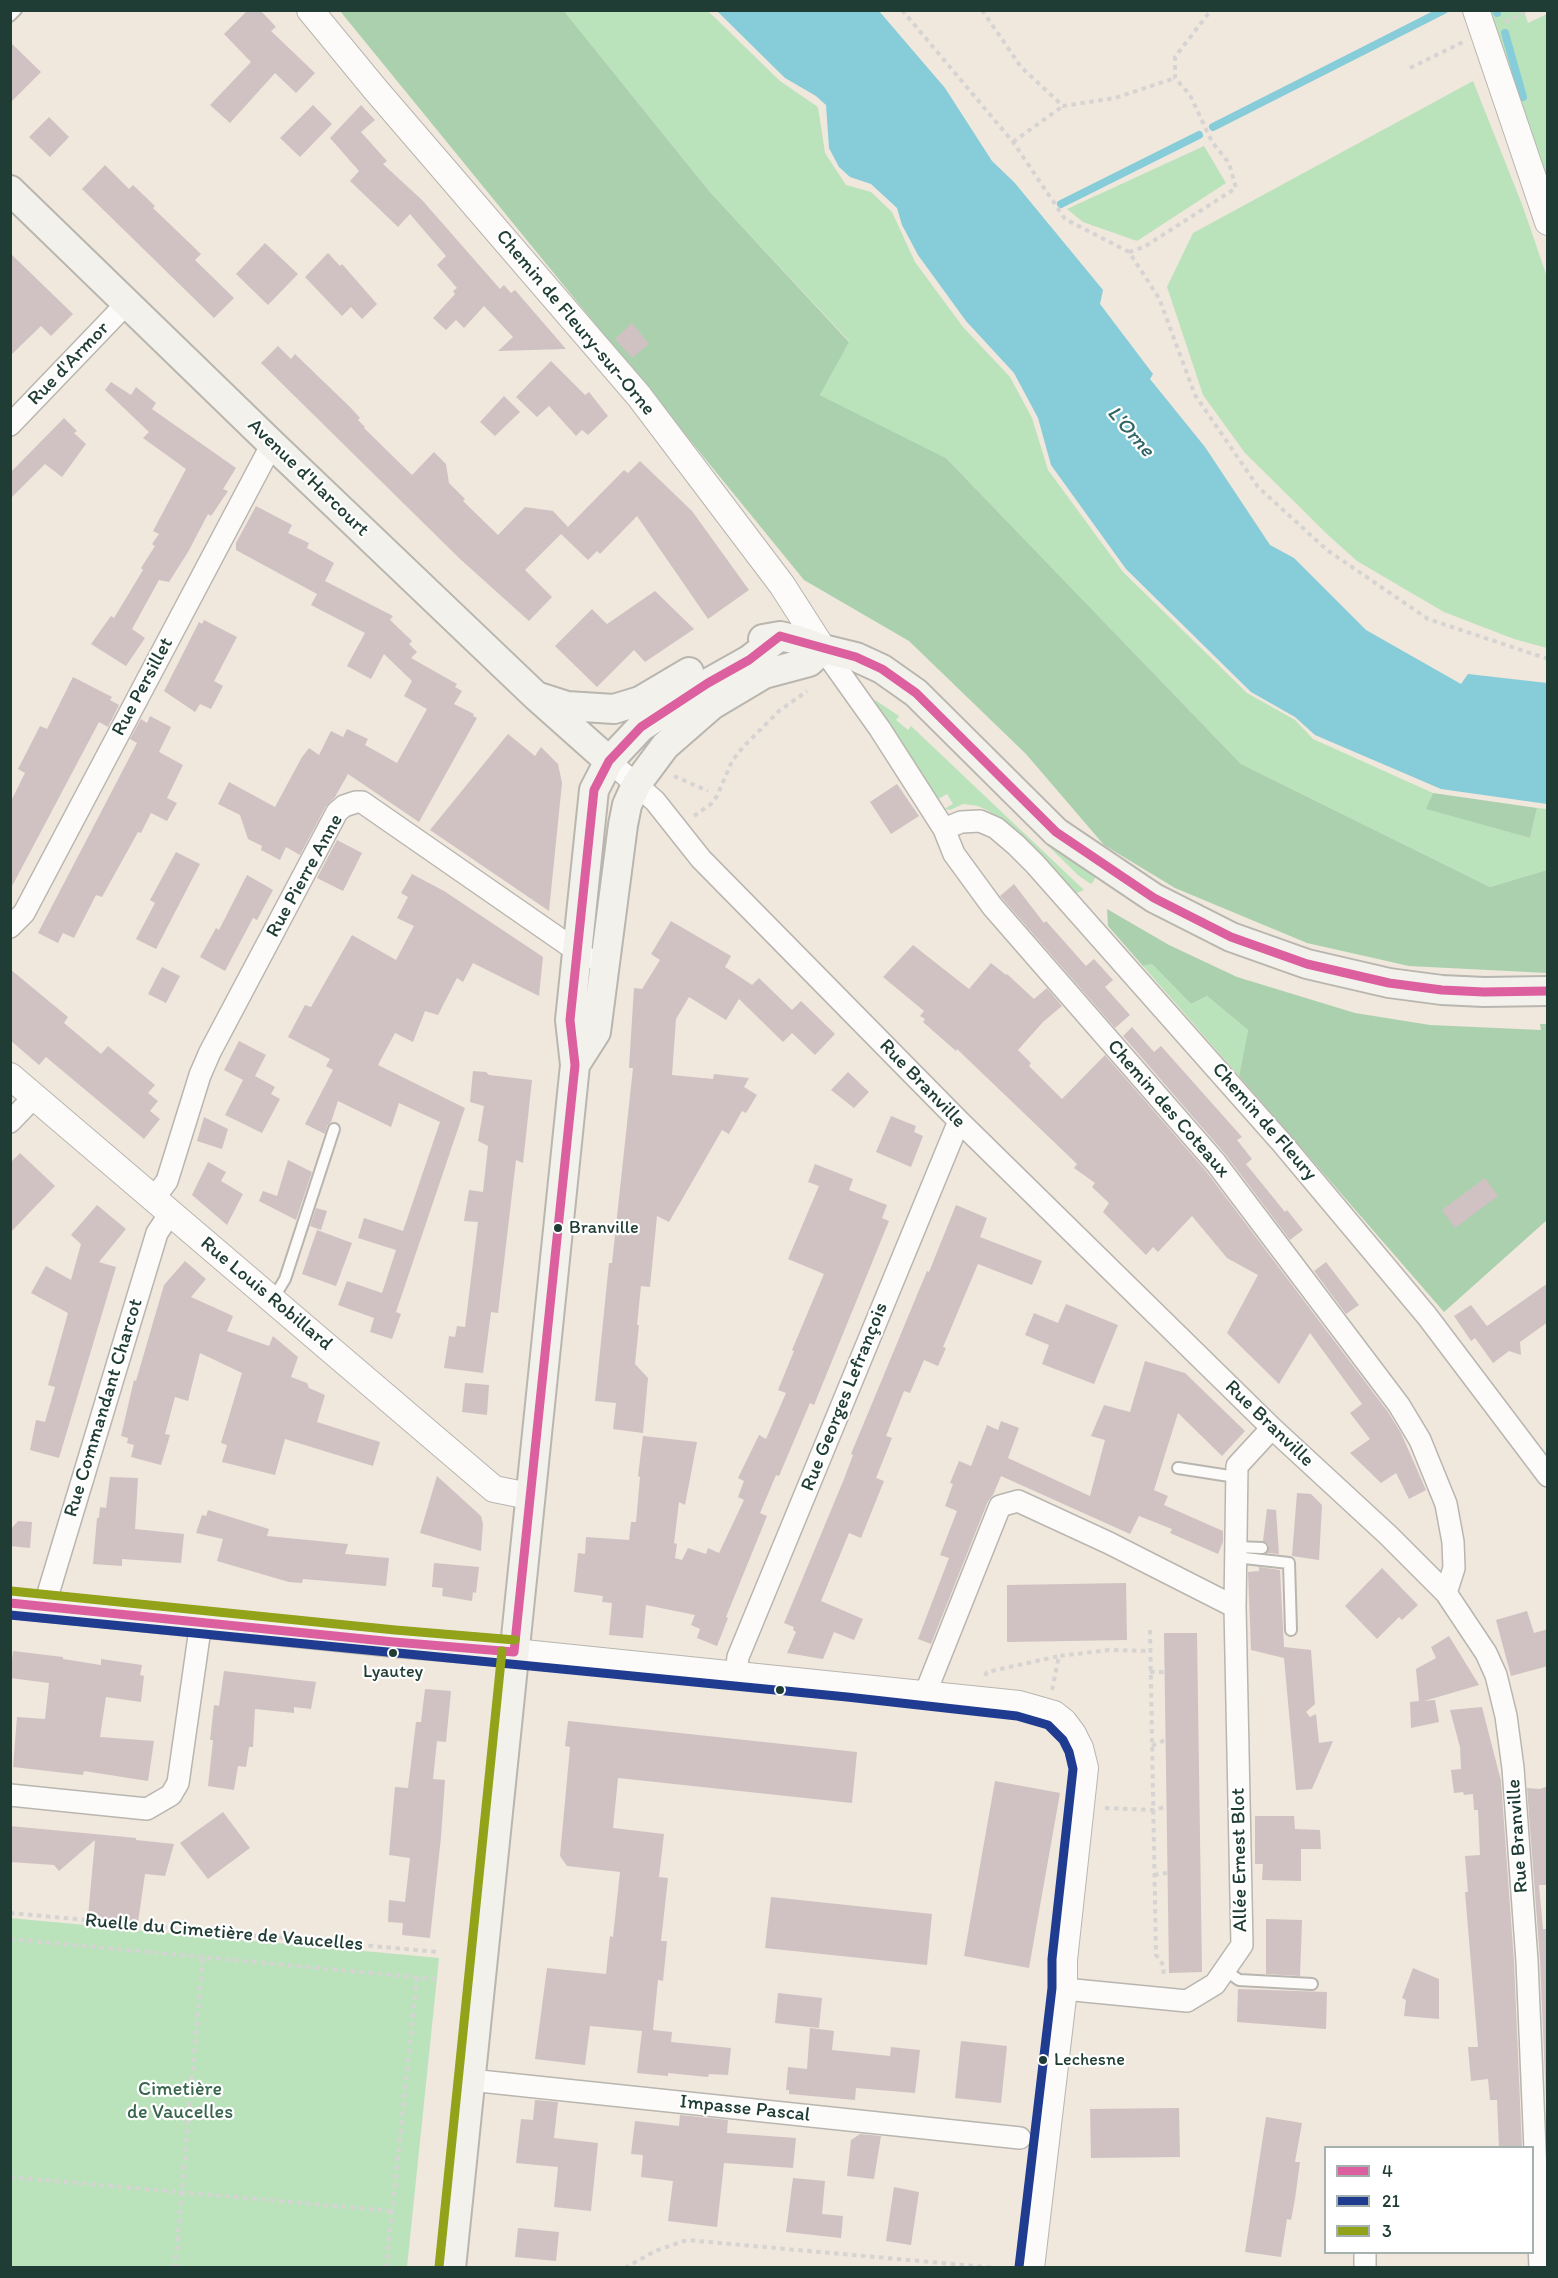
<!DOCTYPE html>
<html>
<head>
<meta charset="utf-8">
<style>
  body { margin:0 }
  #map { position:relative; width:1558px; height:2278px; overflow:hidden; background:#f0e7dd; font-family:Itim,sans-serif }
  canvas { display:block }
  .frame { position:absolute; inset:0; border:12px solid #1f3d34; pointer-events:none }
  .legend { position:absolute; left:1324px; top:2146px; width:210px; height:108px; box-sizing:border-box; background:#fff; border:2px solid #a5b1ae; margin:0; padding:8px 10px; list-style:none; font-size:18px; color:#1f3d34 }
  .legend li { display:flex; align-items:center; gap:12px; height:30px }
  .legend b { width:30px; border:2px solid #a5b1ae }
</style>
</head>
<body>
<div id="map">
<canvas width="1558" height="2278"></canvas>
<div class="frame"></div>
<ul class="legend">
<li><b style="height:8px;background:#dc5f9f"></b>4</li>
<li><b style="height:8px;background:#1f3c90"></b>21</li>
<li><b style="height:8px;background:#92a219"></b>3</li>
</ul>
</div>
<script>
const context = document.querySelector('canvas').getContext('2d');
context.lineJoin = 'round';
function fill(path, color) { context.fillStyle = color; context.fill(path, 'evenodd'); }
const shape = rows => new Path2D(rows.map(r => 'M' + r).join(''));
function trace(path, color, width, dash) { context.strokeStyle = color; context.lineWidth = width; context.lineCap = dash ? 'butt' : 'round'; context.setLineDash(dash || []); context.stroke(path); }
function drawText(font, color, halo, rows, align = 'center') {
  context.font = font + ' Itim,sans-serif'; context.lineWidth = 4.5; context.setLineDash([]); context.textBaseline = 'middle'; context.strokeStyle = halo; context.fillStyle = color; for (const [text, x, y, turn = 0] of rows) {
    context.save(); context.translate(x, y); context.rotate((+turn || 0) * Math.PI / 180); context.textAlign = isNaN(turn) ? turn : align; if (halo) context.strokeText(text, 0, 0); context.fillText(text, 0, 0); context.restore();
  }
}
fill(shape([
  [564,11,708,11,780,81,818,107,825,153,846,185,871,192,892,212,915,262,963,327,1010,377,1032,418,1048,470,1123,572,1247,693,1295,720,1313,739,1433,793,1427,809,1530,838,1537,808,1547,809,1547,870,1490,887,1241,764,946,458,820,395,849,341,709,191],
  [1486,11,1524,11,1528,23,1547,14,1547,176],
  [1473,81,1523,207,1547,277,1547,648,1514,639,1444,612,1357,561,1328,535,1245,453,1203,395,1167,287,1193,233],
  [1204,146,1226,183,1137,241,1083,222,1067,209],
  [875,700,899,716,896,720,908,730,911,726,1084,890,1074,894,1035,850,989,811,978,806,963,804,950,810,944,809,953,804,947,794,938,799,875,704],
  [1039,837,1096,876,1093,882,1091,884,1079,876],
  [1152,964,1191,1004,1207,996,1248,1030,1239,1076,1143,966],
  [10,1918,439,1958,407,2267,11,2267]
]), '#bae3bc');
fill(shape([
  [340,11,564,11,709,191,849,342,820,395,946,458,1241,764,1490,887,1547,870,1547,973,1409,966,1307,943,1175,888,1104,845,1026,754,909,641,804,580],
  [1433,793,1537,808,1530,838,1426,809],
  [1107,909,1169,945,1237,977,1355,1013,1430,1025,1541,1030,1540,1024,1547,1024,1547,1220,1444,1312,1239,1076,1248,1030,1207,996,1191,1004,1152,964,1143,966,1108,926]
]), '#abd0ae');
fill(shape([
  [717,11,879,11,945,88,992,161,1014,182,1103,290,1100,304,1153,374,1150,379,1205,447,1270,545,1294,558,1366,630,1461,684,1468,674,1547,683,1547,804,1441,789,1315,735,1295,717,1251,692,1126,569,1051,465,1038,418,1014,373,966,321,918,255,902,225,897,208,871,184,850,177,839,167,829,148,826,105,816,96,785,78]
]), '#86ccd9');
trace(shape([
  [1496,10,1497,13],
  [1505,33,1523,97],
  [1213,127,1444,10],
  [1061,204,1199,135]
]), '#86ccd9', 8);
fill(shape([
  [248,10,260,10,276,27,271,31,315,73,296,93,275,73,230,123,210,105,251,62,224,34],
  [10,42,41,72,10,103],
  [313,105,332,124,300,157,280,138],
  [361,105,375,120,361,132,387,161,383,164,422,200,500,289,504,285,511,293,515,290,566,349,498,351,513,337,484,306,464,328,456,320,446,330,433,318,455,294,453,291,457,288,437,265,446,256,410,214,398,227,350,181,359,171,330,138],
  [49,117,69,137,50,157,29,137],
  [105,165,129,189,133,185,155,206,153,208,201,254,195,260,234,298,214,318,82,189],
  [265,243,298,274,268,305,236,274],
  [10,253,73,314,51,336,41,326,10,356],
  [328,253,340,266,342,264,377,304,362,319,351,307,342,316,305,277],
  [632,323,649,344,632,358,615,339],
  [278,346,291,359,295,354,351,408,360,418,358,420,365,427,364,428,412,475,434,452,446,464,449,483,465,499,463,501,498,535,525,507,553,511,568,527,525,570,552,597,529,621,459,558,261,363],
  [551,361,585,395,589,392,608,416,588,435,582,430,576,436,549,406,537,417,516,397],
  [111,382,131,395,136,387,156,403,152,409,236,468,223,489,228,491,211,516,208,514,188,552,169,582,159,580,132,629,145,638,126,666,91,644,111,616,114,618,143,570,141,568,155,546,152,544,159,534,153,531,186,469,143,438,149,432,105,390],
  [504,396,520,412,495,436,480,422],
  [64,418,77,431,74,433,86,444,62,477,45,464,10,499,10,473],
  [640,461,692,511,749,590,708,619,637,516,600,554,597,551,588,560,561,534,624,470,628,473],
  [256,506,292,525,288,533,309,543,307,548,334,563,325,581,393,616,390,620,412,641,409,644,417,652,411,658,457,684,455,687,462,691,454,704,474,714,473,716,477,718,419,822,348,774,335,797,326,806,300,855,286,847,280,860,261,850,262,846,248,839,240,815,218,804,229,782,275,807,302,757,309,748,319,755,331,731,343,737,347,729,368,739,365,745,397,763,427,709,404,696,412,681,384,654,371,679,347,666,365,633,311,605,317,594,236,550,236,543],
  [655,591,694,629,645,662,634,650,597,687,555,646,592,609,607,624],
  [204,620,237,637,214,681,223,686,211,709,200,704,195,712,164,691,199,622,202,624],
  [73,677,112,697,110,700,119,705,108,727,99,722,10,890,10,803,25,773,18,769,40,726,47,729],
  [150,716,171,727,159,752,183,765,167,798,177,803,167,821,151,813,141,833,138,832,102,897,96,895,74,938,63,933,58,943,38,933,137,743,130,739,141,719,147,723],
  [508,734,535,756,541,747,558,764,562,783,549,911,430,830],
  [897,784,919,816,891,834,870,802],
  [337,840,362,853,343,891,317,878],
  [176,852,200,864,156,949,136,939,155,903,150,900],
  [412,874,444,891,543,957,539,996,473,963,463,982,457,978,438,1015,425,1011,413,1042,395,1033,378,1065,465,1108,396,1312,401,1314,392,1339,370,1332,374,1318,338,1305,347,1281,382,1293,396,1250,358,1238,364,1218,403,1231,440,1122,399,1103,391,1127,338,1101,331,1122,327,1126,325,1134,305,1124,333,1070,326,1066,330,1059,288,1037,305,1005,311,1007,352,935,396,960,414,926,397,918,408,897,401,893],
  [247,875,273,890,257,920,253,918,225,971,200,957,216,928,219,930],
  [1014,884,1044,923,1046,921,1086,966,1094,959,1113,980,1105,987,1130,1015,1115,1028,1000,896],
  [671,921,731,956,725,967,752,985,759,978,792,1010,801,1001,835,1034,815,1055,792,1033,783,1042,739,999,726,1020,689,997,676,1019,672,1075,713,1079,714,1074,749,1078,744,1087,757,1095,746,1113,742,1111,729,1134,722,1130,669,1222,657,1216,650,1287,641,1286,637,1325,639,1325,635,1364,648,1378,643,1433,613,1429,616,1403,595,1401,609,1263,612,1263,633,1068,629,1068,630,1051,634,988,642,989,660,960,651,954],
  [913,945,969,989,991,963,1006,975,1007,974,1034,999,1047,988,1062,1006,1043,1022,1018,1050,1031,1063,1029,1066,1062,1099,1105,1055,1206,1171,1388,1412,1401,1433,1426,1490,1409,1499,1396,1473,1381,1483,1350,1453,1370,1439,1350,1413,1362,1404,1310,1333,1279,1384,1227,1333,1258,1275,1227,1258,1192,1216,1158,1252,1153,1247,1146,1255,1103,1212,1109,1203,1092,1187,1095,1183,1074,1168,1077,1164,957,1049,956,1051,923,1022,925,1019,920,1016,924,1011,883,977],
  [162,967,180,976,166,1003,148,994],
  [10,969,68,1017,64,1023,101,1054,108,1046,155,1085,148,1093,158,1101,150,1111,160,1119,144,1139,46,1057,39,1065,10,1040],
  [1132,1027,1154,1052,1161,1046,1242,1137,1237,1140,1252,1159,1246,1164,1285,1212,1287,1210,1303,1230,1290,1240,1226,1155,1123,1036],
  [239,1041,266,1055,255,1076,275,1087,271,1094,280,1099,262,1133,225,1115,243,1080,224,1070],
  [473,1071,486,1072,489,1075,532,1080,523,1163,516,1160,498,1313,491,1312,483,1373,444,1368,449,1336,455,1337,457,1326,465,1327,478,1222,464,1221,469,1190,483,1192,488,1146,478,1141,484,1106,470,1102],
  [848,1072,869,1092,854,1108,831,1090],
  [891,1116,916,1126,914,1132,923,1136,911,1167,876,1152],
  [204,1117,228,1129,222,1149,197,1141],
  [20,1153,55,1186,10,1233,10,1163],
  [288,1160,312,1172,296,1220,259,1201,263,1191,277,1196],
  [208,1162,226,1172,221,1181,243,1194,227,1225,192,1195],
  [815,1164,853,1179,849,1190,887,1205,882,1218,889,1221,814,1405,810,1403,779,1476,776,1475,760,1513,767,1516,726,1617,728,1618,717,1646,697,1638,700,1629,691,1625,695,1615,646,1605,643,1638,609,1635,612,1603,602,1602,603,1596,574,1592,578,1553,585,1554,586,1537,629,1540,631,1522,636,1522,640,1477,638,1476,643,1436,697,1442,685,1505,679,1502,674,1543,677,1544,675,1558,682,1560,688,1548,706,1554,708,1548,719,1553,744,1500,738,1497,744,1481,738,1478,759,1435,766,1439,786,1393,778,1390,794,1351,792,1350,824,1274,788,1259,819,1186,808,1182],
  [1485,1178,1498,1196,1455,1228,1442,1210],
  [97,1205,126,1229,99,1262,116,1267,59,1458,30,1450,36,1420,45,1422,55,1387,48,1385,68,1313,31,1293,46,1266,71,1280,81,1244,71,1235],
  [956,1205,987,1218,980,1237,1042,1261,1032,1285,978,1264,943,1347,946,1348,938,1366,924,1360,910,1393,904,1391,886,1436,892,1438,876,1478,884,1481,861,1538,849,1533,821,1601,863,1619,854,1640,834,1632,823,1659,787,1653,796,1632,793,1630,794,1627,784,1623,844,1479,853,1455,851,1454,927,1271,929,1272],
  [316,1208,327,1211,321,1230,310,1226],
  [317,1230,352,1243,336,1286,302,1274],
  [185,1261,206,1279,191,1297,233,1316,227,1331,269,1346,273,1336,298,1357,291,1377,307,1383,309,1388,325,1395,317,1422,380,1442,373,1466,285,1439,275,1475,222,1462,227,1445,221,1443,242,1373,200,1353,188,1401,175,1397,165,1434,170,1435,161,1465,131,1457,134,1445,127,1443,128,1438,121,1436,134,1380,136,1381,164,1285],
  [1326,1262,1359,1305,1346,1314,1314,1271],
  [1548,1283,1548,1322,1520,1342,1521,1355,1509,1351,1493,1363,1475,1338,1471,1341,1454,1316,1471,1305,1487,1326],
  [1066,1304,1118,1325,1094,1384,1042,1364,1049,1345,1025,1335,1034,1313,1058,1323],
  [1145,1361,1185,1373,1245,1431,1222,1456,1178,1413,1154,1490,1168,1496,1164,1505,1223,1531,1223,1542,1218,1554,1170,1533,1172,1529,1139,1516,1130,1534,1001,1476,993,1495,988,1501,931,1644,918,1639,949,1558,940,1555,957,1511,945,1506,953,1484,950,1483,959,1461,971,1466,987,1425,998,1430,1001,1421,1019,1428,1008,1458,1090,1496,1105,1440,1091,1436,1104,1405,1130,1412],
  [465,1383,489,1385,487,1415,462,1412],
  [437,1476,481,1516,483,1524,481,1551,420,1533],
  [110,1477,138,1478,135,1529,184,1534,181,1563,122,1559,122,1566,93,1564,97,1518,99,1518,100,1507,106,1508],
  [1297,1493,1311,1494,1322,1505,1319,1560,1292,1556],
  [1267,1509,1276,1510,1279,1554,1267,1553,1269,1545,1263,1541],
  [208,1510,269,1529,267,1536,348,1544,345,1554,389,1558,386,1586,303,1579,302,1583,289,1582,217,1561,223,1539,196,1533,202,1515,206,1516],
  [18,1521,32,1522,30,1548,10,1546,10,1530],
  [434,1563,479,1567,476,1593,473,1592,472,1601,442,1596,443,1588,432,1587],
  [1259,1567,1280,1570,1284,1647,1311,1650,1315,1704,1306,1712,1310,1717,1316,1714,1319,1743,1333,1741,1312,1789,1296,1790,1284,1658,1251,1650,1248,1572,1259,1571],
  [1382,1568,1418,1605,1402,1620,1399,1617,1377,1639,1345,1606],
  [1126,1583,1127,1640,1007,1642,1007,1585],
  [1527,1611,1534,1633,1548,1629,1548,1666,1511,1676,1496,1620],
  [1164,1633,1197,1633,1202,1972,1169,1973],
  [1449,1636,1479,1685,1424,1701,1435,1700,1439,1722,1411,1728,1410,1702,1419,1701,1416,1669,1436,1658,1431,1647],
  [13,1651,63,1657,63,1659,101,1665,101,1659,142,1665,140,1675,144,1676,141,1702,106,1697,100,1737,154,1741,148,1781,84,1771,83,1775,13,1767,17,1717,45,1719,49,1683,10,1678],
  [224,1671,316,1682,311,1709,294,1707,294,1713,255,1709,253,1747,249,1747,246,1767,238,1766,234,1790,208,1786,213,1740,210,1740,214,1705,219,1706],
  [425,1689,451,1691,446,1742,437,1741,433,1779,445,1780,441,1837,430,1938,402,1935,403,1923,388,1922,389,1900,405,1902,410,1858,389,1855,395,1787,408,1788,416,1722,421,1722],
  [1482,1707,1501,1781,1514,1962,1522,2148,1499,2148,1497,2100,1490,2100,1488,2079,1471,2081,1468,2047,1478,2047,1465,1892,1468,1892,1465,1856,1480,1855,1478,1810,1474,1810,1473,1794,1464,1795,1463,1792,1454,1793,1451,1770,1461,1769,1460,1747,1450,1710],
  [568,1721,857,1752,852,1803,618,1778,613,1828,664,1834,659,1877,668,1878,661,1941,667,1941,663,1981,658,1980,653,2030,672,2032,671,2042,731,2048,728,2075,709,2074,708,2077,668,2073,668,2076,637,2073,642,2031,590,2026,585,2065,535,2059,547,1968,606,1974,610,1936,613,1937,620,1872,567,1866,560,1856,570,1747,565,1746],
  [995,1781,1060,1793,1029,1968,964,1956],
  [1548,1786,1548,1885,1539,1885,1543,1929,1548,1929,1547,2124,1540,1960,1527,1788,1540,1789],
  [223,1812,250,1848,208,1879,180,1843],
  [1255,1816,1294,1816,1295,1829,1320,1830,1321,1849,1301,1849,1301,1881,1262,1880,1263,1864,1255,1864],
  [10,1826,136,1838,136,1840,174,1844,165,1876,145,1874,138,1922,88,1917,95,1840,59,1871,54,1865,10,1862],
  [771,1897,932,1914,927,1965,765,1948],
  [1266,1919,1302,1920,1300,1976,1266,1974],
  [1413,1968,1439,1979,1439,2019,1404,2016,1406,2000,1402,1998],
  [1238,1989,1327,1992,1326,2029,1237,2022],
  [778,1993,822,1998,819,2028,775,2023],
  [810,2028,834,2031,832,2050,890,2056,891,2047,920,2050,915,2093,856,2088,855,2100,789,2094,789,2090,786,2090,788,2067,807,2069],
  [961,2041,1007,2046,1001,2103,955,2098],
  [535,2100,558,2102,554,2138,598,2143,591,2211,554,2207,558,2167,516,2163,521,2119,533,2120],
  [1179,2108,1180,2157,1091,2158,1090,2109],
  [680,2115,728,2120,727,2133,796,2138,793,2168,724,2163,717,2227,668,2221,673,2181,641,2177,643,2155,631,2154,635,2121,679,2126],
  [1266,2117,1302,2123,1295,2162,1300,2162,1295,2199,1291,2220,1287,2219,1281,2257,1245,2252],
  [860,2134,881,2136,874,2179,847,2176,851,2140],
  [793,2178,825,2181,822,2214,843,2216,841,2238,786,2232],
  [894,2187,919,2192,911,2245,886,2241],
  [518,2228,559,2232,556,2261,515,2257]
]), '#d0c2c2');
const service = shape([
  [10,16,16,10],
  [273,1299,285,1279,334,1129],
  [1178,1468,1236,1477],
  [1235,1547,1262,1548],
  [1235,1557,1289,1563,1291,1630],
  [1226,1971,1239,1980,1312,1984]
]);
const minor = shape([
  [10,425,127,303],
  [823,649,880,729,944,829,954,854,992,906,1216,1163,1399,1405,1420,1440,1446,1504,1453,1542,1454,1568,1446,1593],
  [609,761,655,801,701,859,959,1121,1272,1428,1388,1535,1446,1593,1486,1653,1496,1675,1506,1716,1513,1768,1527,1961,1540,2268],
  [944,829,961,822,980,821,996,828,1016,845,1035,864,1282,1143,1427,1316,1548,1476],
  [10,927,24,913,272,444],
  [10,1122,35,1096],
  [154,1198,167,1181,200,1075,210,1052,337,812,344,806,356,802,362,802,587,958],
  [44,1607,157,1233,171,1212],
  [1235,1607,1237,1466,1272,1428],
  [736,1675,738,1657,959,1121],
  [925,1694,1000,1506,1018,1501,1109,1543,1235,1607,1242,1945,1215,1984,1187,2001,1064,1989],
  [10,1795,147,1809,171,1795,178,1783,201,1622],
  [470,2080,1020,2138],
  [1365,2252,1365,2268]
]);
const tertiary = shape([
  [310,10,375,89,639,396,782,585,823,649],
  [1476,10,1548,222],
  [10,1076,494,1489,529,1496],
  [514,1652,1019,1704,1054,1714,1064,1722,1073,1734,1080,1748,1085,1768,1064,1960,1064,1989,1031,2268]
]);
const secondary = shape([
  [10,190,272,444,536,696,609,761],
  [763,639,780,636,798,640,823,649,856,657,882,669,916,693,1056,832,1154,898,1231,937,1307,964,1389,983,1442,990,1484,992,1548,991],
  [536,696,567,706,614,709,640,701,689,672],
  [575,1065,596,1032,623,825,627,805,636,785,665,746,712,705,764,674,809,662,823,649],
  [10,1603,394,1642,514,1652],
  [451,2268,575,1065,570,1020,594,790,609,761,641,727,708,683,749,660,780,636]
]);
trace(service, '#b8b6af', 14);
trace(minor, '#b8b6af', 24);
trace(tertiary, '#b8b6af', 28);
trace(secondary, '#b8b6af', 32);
trace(shape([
  [902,10,1013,142,1065,219,1129,252,1159,298,1195,395,1258,487,1327,550,1428,619,1548,659],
  [982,10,1021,67,1063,106,1115,98,1175,78],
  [1505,22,1529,10],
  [1410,68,1463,42],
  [1013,142,1063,106],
  [1129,252,1144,247,1236,188,1229,163,1212,142,1190,95,1175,78,1175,57,1211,10],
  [674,776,708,791],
  [694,816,711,804,717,796,732,761,744,746,779,711,807,691],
  [1150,1630,1156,1955,1164,1966,1163,1978],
  [1150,1672,1164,1672],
  [985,1676,987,1672,1059,1656],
  [1052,1690,1059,1656,1109,1650,1150,1651],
  [1152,1746,1165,1740],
  [1105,1808,1153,1810,1166,1807],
  [1154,1875,1167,1873],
  [10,1913,438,1952],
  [10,1939,435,1979],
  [10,2177,392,2211],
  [175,2268,203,1957],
  [386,2268,417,1978],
  [625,2268,655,2251,687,2240,997,2268]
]), '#d6d4d2', 4, [4.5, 4.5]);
trace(service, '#fdfbfa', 10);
trace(minor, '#fdfbfa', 21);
trace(tertiary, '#fdfbfa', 26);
trace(secondary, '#f3f1eb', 28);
trace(shape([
  [10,1603,394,1642,514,1652],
  [514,1652,575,1065,570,1020,594,790,609,761,641,727,708,683,749,660,780,636,856,657,882,669,916,693,1056,832,1154,898,1231,937,1307,964,1389,983,1442,990,1484,992,1548,991]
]), '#dc5f9f', 9);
trace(shape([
  [10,1615,847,1697,1017,1716,1048,1725,1063,1740,1069,1752,1073,1769,1052,1959,1052,1988,1019,2267]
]), '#1f3c90', 9);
trace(shape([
  [11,1591,395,1630,515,1640],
  [439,2267,502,1651]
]), '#92a219', 9);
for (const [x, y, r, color] of [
  [558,1228,5,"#1f3d34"],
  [393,1653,5,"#1f3d34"],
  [780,1690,5,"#1f3d34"],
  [1043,2060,5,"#1f3d34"]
]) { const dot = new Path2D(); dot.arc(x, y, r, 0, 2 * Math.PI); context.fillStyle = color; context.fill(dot); trace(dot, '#fff', 2); }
drawText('18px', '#1f3d34', '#fff', [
  ["Branville",569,1228],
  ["Lyautey",393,1672,"center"],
  ["Lechesne",1054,2060]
], 'left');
drawText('20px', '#1f3d34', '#fff', [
  ["Chemin de Fleury-sur-Orne",575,323,50],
  ["Rue d'Armor",69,364,-46],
  ["Avenue d'Harcourt",308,478,44],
  ["Rue Persillet",143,687,-62],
  ["Rue Pierre Anne",305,876,-61],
  ["Rue Branville",922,1084,46],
  ["Chemin des Coteaux",1168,1109,49],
  ["Chemin de Fleury",1264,1122,49],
  ["Rue Louis Robillard",266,1294,40],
  ["Rue Georges Lefrançois",845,1397,-68],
  ["Rue Commandant Charcot",104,1408,-73],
  ["Rue Branville",1269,1424,44],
  ["Rue Branville",1518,1836,-94],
  ["Allée Ernest Blot",1240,1860,-91],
  ["Ruelle du Cimetière de Vaucelles",224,1933,5],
  ["Impasse Pascal",745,2109,6]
]);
drawText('20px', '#3a664f', '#fff', [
  ["Cimetière",180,2090],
  ["de Vaucelles",180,2113]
]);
drawText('italic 21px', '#306465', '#fff', [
  ["L'Orne",1130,432,49]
]);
</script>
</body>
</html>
